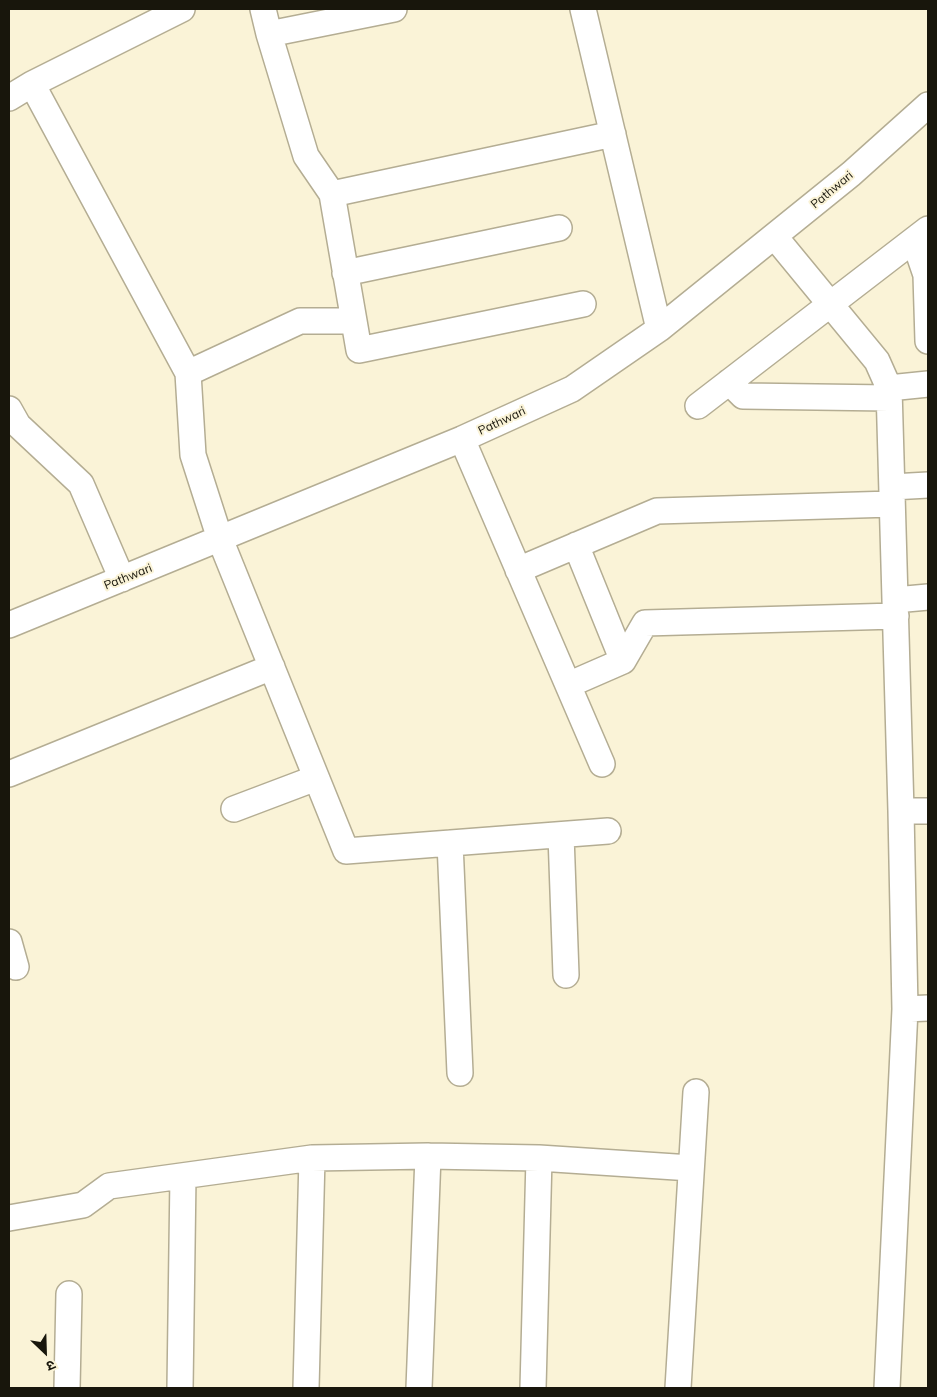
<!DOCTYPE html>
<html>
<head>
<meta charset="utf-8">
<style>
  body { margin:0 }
  #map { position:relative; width:937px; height:1397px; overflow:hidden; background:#faf3d7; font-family:Mulish,"Noto Sans Devanagari",sans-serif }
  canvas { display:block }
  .frame { position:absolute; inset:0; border:10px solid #18160c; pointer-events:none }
  .north { position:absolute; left:20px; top:1327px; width:50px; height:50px; -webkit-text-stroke:4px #faf3d7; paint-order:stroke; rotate:156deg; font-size:14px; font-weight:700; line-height:20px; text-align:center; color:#18160c }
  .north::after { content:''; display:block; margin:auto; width:18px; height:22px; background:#18160c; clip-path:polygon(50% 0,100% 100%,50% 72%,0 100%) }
</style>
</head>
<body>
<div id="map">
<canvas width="937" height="1397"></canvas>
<div class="frame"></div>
<div class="north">उ</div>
</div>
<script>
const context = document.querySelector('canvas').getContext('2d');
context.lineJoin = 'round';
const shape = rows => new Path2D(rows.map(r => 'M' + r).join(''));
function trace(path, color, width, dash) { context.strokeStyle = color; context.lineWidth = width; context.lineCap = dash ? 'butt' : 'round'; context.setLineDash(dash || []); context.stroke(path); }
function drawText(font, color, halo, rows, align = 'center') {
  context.font = font + ' Mulish,sans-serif'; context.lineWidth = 4; context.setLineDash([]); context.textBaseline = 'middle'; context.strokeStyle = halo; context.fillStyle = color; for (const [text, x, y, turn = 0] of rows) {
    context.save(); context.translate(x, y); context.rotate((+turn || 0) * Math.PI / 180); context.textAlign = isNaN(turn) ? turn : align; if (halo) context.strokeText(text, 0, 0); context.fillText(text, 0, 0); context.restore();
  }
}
const minor = shape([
  [263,9,269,34,306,156,332,194,359,350,583,304],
  [583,9,659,329],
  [269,34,394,9],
  [32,84,188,373,193,455,220,539,346,851,608,831],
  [9,98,32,84,182,9],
  [332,194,613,134],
  [775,237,877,361,889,388,901,811,905,1009,887,1388],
  [914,240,926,275,928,341],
  [345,273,559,228],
  [188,373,300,321,354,321],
  [729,382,743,396,889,398],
  [889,388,928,384],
  [698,406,928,229],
  [9,409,18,425,81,484,122,579],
  [462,439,602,764],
  [892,487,928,485],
  [576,545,623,661],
  [518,570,657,511,892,504],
  [895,600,928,597],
  [9,625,462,439,572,389,659,329,851,174,928,105],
  [568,685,623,661,645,623,896,616],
  [9,774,272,667],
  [234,809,316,778],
  [901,811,928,811],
  [561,835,566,975],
  [450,843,460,1073],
  [9,942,16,967],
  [905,1009,928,1008],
  [9,1218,83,1205,109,1186,312,1158,428,1156,539,1158,691,1168],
  [67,1388,69,1294],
  [180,1388,183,1176],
  [306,1388,312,1158],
  [419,1388,428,1156],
  [533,1388,539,1158],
  [678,1388,696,1092]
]);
trace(minor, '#b4ad93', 28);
trace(minor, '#fff', 25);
drawText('12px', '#18160c', '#faf3d7', [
  ["Pathwari",832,190,-40],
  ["Pathwari",502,421,-25],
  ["Pathwari",128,577,-22]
]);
</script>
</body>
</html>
